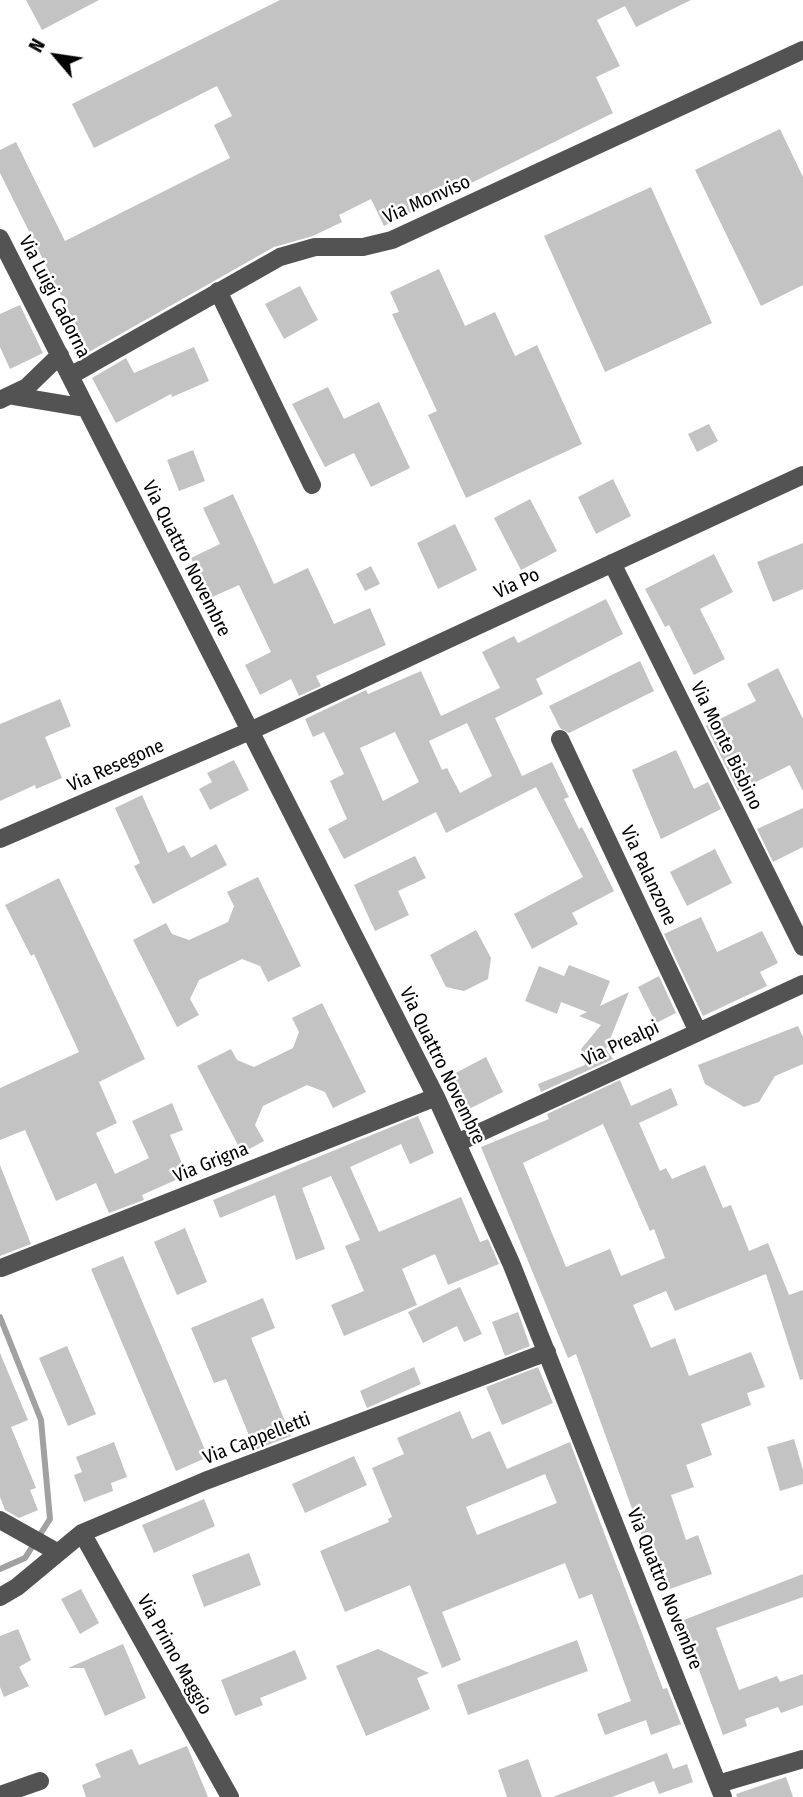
<!DOCTYPE html>
<html>
<head>
<meta charset="utf-8">
<style>
  body { margin:0 }
  #map { position:relative; width:803px; height:1797px; overflow:hidden; background:#fff; font-family:"Fira Sans Condensed",sans-serif }
  canvas { display:block }
  .north { position:absolute; left:21px; top:21px; width:70px; height:70px; -webkit-text-stroke:5px #fff; paint-order:stroke; rotate:299deg; font-size:19px; font-weight:700; line-height:28px; text-align:center; color:#000 }
  .north::after { content:''; display:block; margin:auto; width:24px; height:32px; background:#000; clip-path:polygon(50% 0,100% 100%,50% 72%,0 100%) }
</style>
</head>
<body>
<div id="map">
<canvas width="803" height="1797"></canvas>
<div class="north">N</div>
</div>
<script>
const context = document.querySelector('canvas').getContext('2d');
context.lineJoin = 'round';
const shape = rows => new Path2D(rows.map(r => 'M' + r).join(''));
function trace(path, color, width, dash) { context.strokeStyle = color; context.lineWidth = width; context.lineCap = dash ? 'butt' : 'round'; context.setLineDash(dash || []); context.stroke(path); }
function fill(path, color) { context.fillStyle = color; context.fill(path, 'evenodd'); }
function drawText(font, color, halo, rows, align = 'center') {
  context.font = font + ' "Fira Sans Condensed",sans-serif'; context.lineWidth = 5; context.setLineDash([]); context.textBaseline = 'middle'; context.strokeStyle = halo; context.fillStyle = color; for (const [text, x, y, turn = 0] of rows) {
    context.save(); context.translate(x, y); context.rotate((+turn || 0) * Math.PI / 180); context.textAlign = isNaN(turn) ? turn : align; if (halo) context.strokeText(text, 0, 0); context.fillText(text, 0, 0); context.restore();
  }
}
trace(shape([
  [0,1317,41,1420,50,1519,25,1558,0,1569]
]), '#a1a1a1', 6);
fill(shape([
  [26,0,99,0,42,30],
  [280,0,691,0,636,27,625,6,597,20,620,66,596,77,613,113,384,226,371,199,339,215,342,222,313,236,274,247,89,352,0,173,0,150,16,142,65,241,230,158,214,125,232,116,217,86,94,148,72,104],
  [780,129,803,177,803,285,761,306,695,170],
  [651,187,712,323,605,372,544,236],
  [439,269,465,326,495,312,515,356,537,345,582,444,466,498,428,415,437,411,392,314,399,312,390,292],
  [300,286,318,320,284,339,265,304],
  [20,305,43,353,10,369,0,347,0,314],
  [194,347,209,381,172,397,171,394,116,423,92,378,126,358,134,373],
  [328,387,344,419,379,402,410,468,371,487,354,453,325,467,292,404],
  [709,424,718,441,697,452,688,434],
  [193,450,205,481,179,491,167,460],
  [613,479,631,516,596,534,578,497],
  [233,494,274,584,308,568,334,624,370,608,386,645,316,676,321,686,299,696,291,679,260,695,245,665,271,652,239,585,210,598,191,558,220,544,203,508],
  [530,499,557,551,521,570,494,518],
  [455,524,477,570,438,589,417,543],
  [803,543,803,589,773,602,757,562],
  [714,554,733,592,700,609,725,659,694,675,669,625,665,627,645,589],
  [371,566,380,584,365,591,356,574],
  [606,599,623,634,536,679,543,694,495,718,522,776,552,762,569,797,564,799,579,829,582,827,614,891,572,913,578,924,532,949,514,914,583,877,536,787,446,833,436,812,344,859,328,829,347,819,330,781,344,774,324,732,313,737,305,719,366,690,368,694,421,671,441,716,500,688,482,652,514,636,518,643],
  [467,723,492,776,460,793,447,768,442,770,429,741],
  [395,732,419,782,383,801,360,748],
  [640,661,654,691,569,733,560,728,549,706],
  [778,668,803,719,803,791,790,765,738,791,706,726,756,701,747,684],
  [60,699,71,726,45,737,62,778,36,789,35,785,0,801,0,724],
  [676,750,694,789,708,782,721,809,661,839,632,770],
  [234,760,249,790,210,810,199,789,212,782,207,773],
  [142,795,168,853,184,845,191,858,216,844,227,865,153,904,134,866,140,863,115,808],
  [803,808,803,847,773,862,757,829],
  [715,849,732,883,687,906,670,872],
  [415,856,426,878,398,891,409,915,375,931,354,885],
  [258,877,301,966,268,982,260,966,242,959,199,980,190,999,199,1015,177,1027,133,940,166,923,172,934,189,940,228,922,234,906,227,892],
  [59,878,145,1059,99,1082,117,1123,96,1133,115,1174,149,1158,132,1121,172,1103,183,1130,170,1135,187,1175,142,1195,144,1200,109,1213,96,1183,56,1201,25,1130,0,1140,0,1088,79,1052,34,954,31,956,5,905],
  [701,917,717,952,762,931,778,963,760,972,767,986,703,1016,664,934],
  [476,930,491,958,488,979,464,991,446,987,430,955],
  [569,965,610,981,600,1006,629,992,606,1049,613,1059,541,1092,538,1084,585,1065,581,1049,601,1025,579,1016,587,1012,561,1002,557,1014,525,1001,539,966,564,976],
  [659,976,676,1013,656,1023,638,987],
  [322,1003,366,1092,333,1108,325,1092,307,1085,263,1106,255,1125,264,1141,242,1153,197,1066,231,1049,237,1060,254,1067,293,1048,299,1032,292,1018],
  [798,1026,803,1037,803,1064,775,1076,759,1102,744,1107,705,1084,698,1065],
  [486,1057,503,1092,467,1110,450,1076],
  [620,1080,631,1106,671,1088,678,1105,639,1123,660,1171,666,1168,672,1179,705,1165,723,1208,731,1205,749,1251,768,1243,789,1295,803,1290,803,1379,800,1380,766,1274,675,1311,666,1291,633,1305,651,1348,675,1338,689,1376,751,1352,765,1387,747,1393,751,1405,701,1424,712,1455,686,1465,694,1487,671,1495,686,1540,698,1535,712,1574,667,1590,649,1537,643,1539,576,1354,568,1358,481,1147,549,1119,547,1114],
  [603,1124,650,1231,654,1229,665,1258,621,1276,610,1249,566,1267,523,1163],
  [418,1116,434,1153,410,1164,401,1144,350,1167,379,1232,461,1197,480,1242,488,1239,499,1264,448,1285,435,1254,402,1269,417,1305,344,1336,331,1305,364,1291,345,1246,360,1240,331,1176,302,1188,325,1249,296,1260,275,1195,220,1218,213,1200],
  [0,1165,31,1244,0,1256],
  [185,1228,207,1282,177,1295,154,1242],
  [123,1256,208,1457,176,1471,91,1269],
  [460,1287,482,1334,464,1342,457,1326,423,1343,408,1312],
  [263,1298,275,1328,251,1338,291,1436,255,1450,226,1379,214,1383,191,1328],
  [518,1312,530,1346,505,1356,492,1322],
  [67,1346,96,1414,68,1426,39,1358],
  [0,1353,28,1420,11,1427,36,1488,30,1490,38,1510,19,1518,5,1510,0,1497],
  [414,1367,421,1384,367,1408,360,1391],
  [538,1367,553,1403,502,1425,486,1387],
  [460,1411,472,1439,490,1431,507,1469,570,1442,663,1689,667,1688,681,1724,651,1735,646,1720,605,1735,597,1714,631,1701,592,1594,579,1599,565,1563,442,1612,461,1660,442,1668,410,1585,345,1612,320,1551,389,1522,388,1519,392,1517,372,1468,404,1454,397,1438],
  [545,1474,557,1503,477,1535,466,1507],
  [794,1439,803,1470,803,1484,780,1491,767,1447],
  [114,1442,127,1477,111,1483,113,1491,84,1502,74,1475,82,1472,76,1457],
  [354,1456,367,1485,305,1513,292,1484],
  [204,1499,215,1526,154,1553,142,1525],
  [249,1553,261,1585,204,1607,192,1575],
  [803,1574,803,1597,716,1628,739,1690,777,1676,780,1682,803,1674,803,1705,781,1713,778,1707,745,1719,747,1726,723,1735,681,1621],
  [81,1589,99,1623,80,1634,61,1599],
  [18,1629,31,1660,19,1667,29,1686,4,1697,0,1687,0,1636],
  [577,1640,588,1671,468,1715,457,1685],
  [123,1644,146,1698,105,1716,84,1668,68,1668],
  [378,1649,429,1673,417,1678,430,1709,366,1736,336,1666],
  [295,1650,307,1679,260,1698,263,1705,235,1716,221,1680],
  [187,1746,208,1797,86,1797,82,1785,101,1777,95,1764,132,1749,139,1765],
  [667,1753,673,1769,687,1764,693,1782,659,1794,654,1781,612,1797,553,1797],
  [528,1759,542,1797,507,1797,498,1770],
  [786,1777,793,1797,737,1797,736,1794]
]), '#c3c3c3');
trace(shape([
  [0,238,436,1097,511,1263,723,1797],
  [218,291,312,485],
  [70,376,280,257,315,247,363,247,392,240,803,50],
  [14,396,86,408],
  [0,400,27,387,60,355],
  [612,563,803,947],
  [560,739,698,1032],
  [0,839,250,731,803,475],
  [457,1143,803,984],
  [1,1268,436,1097],
  [0,1520,57,1552],
  [82,1533,230,1797],
  [0,1597,17,1587,82,1533,205,1481,547,1352],
  [718,1784,803,1759],
  [0,1795,40,1781]
]), '#535353', 18);
drawText('19px', '#000', '#fff', [
  ["Via Monviso",427,200,-24],
  ["Via Luigi Cadorna",54,297,63],
  ["Via Quattro Novembre",186,559,63],
  ["Via Po",517,584,-25],
  ["Via Monte Bisbino",726,746,64],
  ["Via Resegone",116,766,-24],
  ["Via Palanzone",648,876,65],
  ["Via Prealpi",621,1044,-25],
  ["Via Quattro Novembre",442,1066,64],
  ["Via Grigna",211,1163,-22],
  ["Via Cappelletti",257,1439,-21],
  ["Via Quattro Novembre",664,1589,68],
  ["Via Primo Maggio",174,1655,61]
]);
</script>
</body>
</html>
